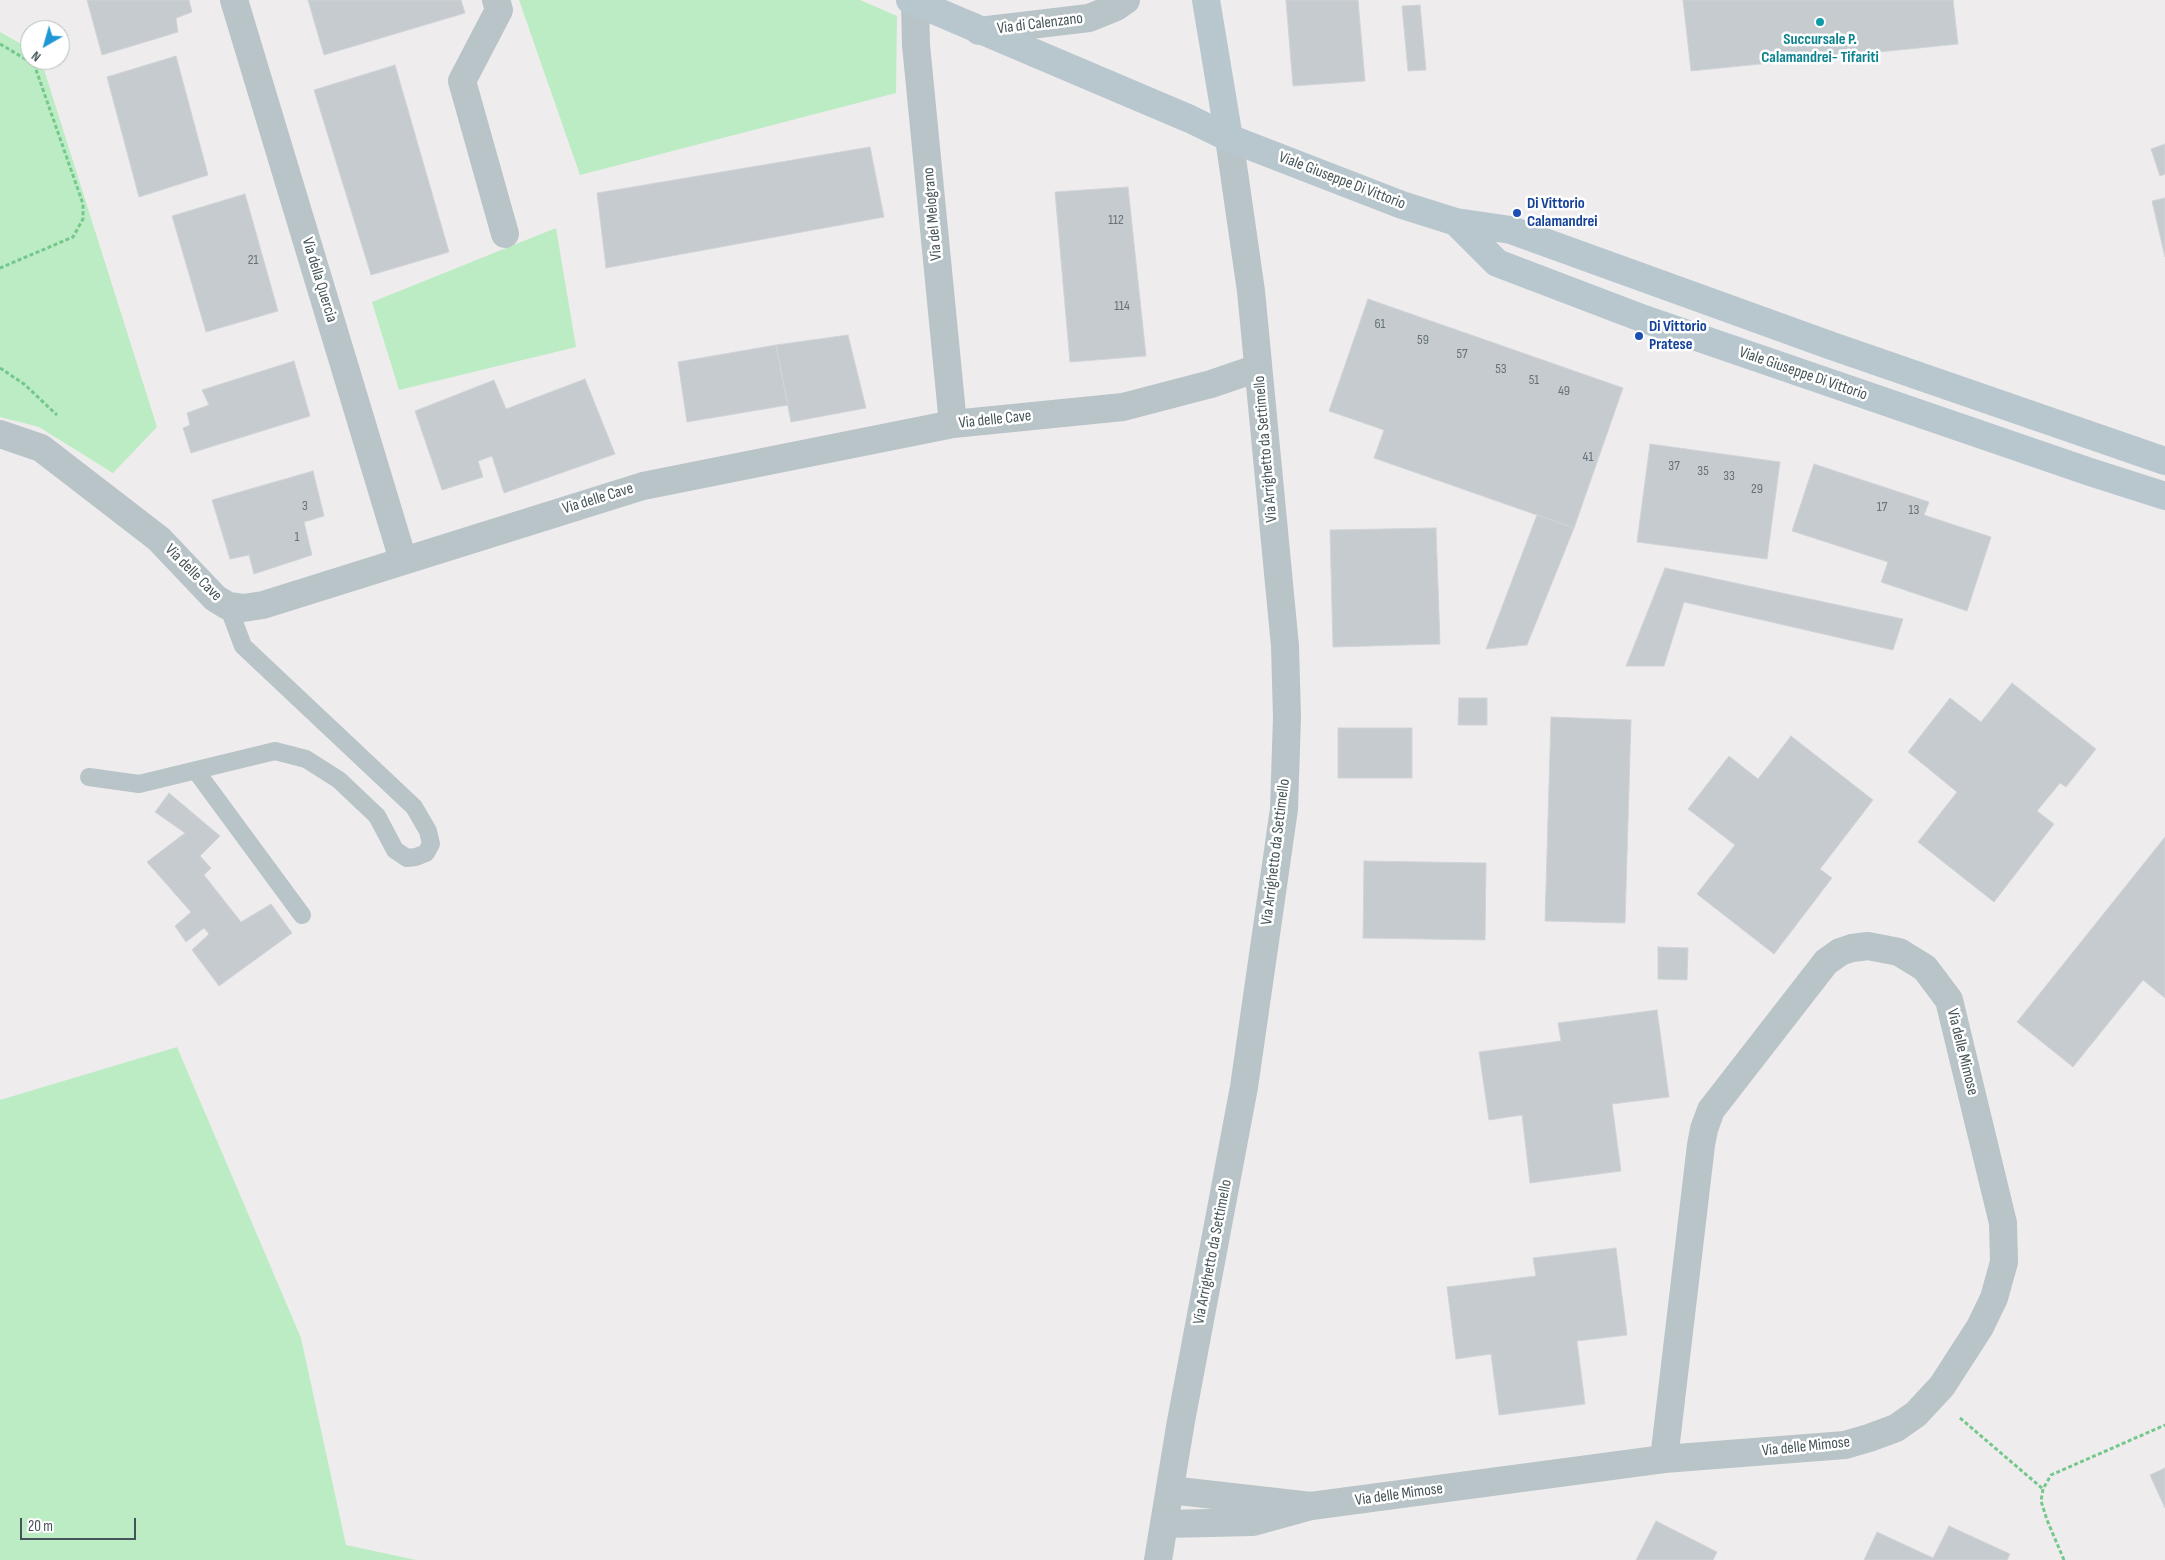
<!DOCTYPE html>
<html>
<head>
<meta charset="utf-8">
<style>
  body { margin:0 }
  #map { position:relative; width:2165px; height:1560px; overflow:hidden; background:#efeced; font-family:"Sofia Sans Condensed",sans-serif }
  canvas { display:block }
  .north { position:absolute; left:20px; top:20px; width:50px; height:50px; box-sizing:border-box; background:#fff; border:1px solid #b5bbbc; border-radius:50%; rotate:218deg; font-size:14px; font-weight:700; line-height:20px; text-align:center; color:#455458 }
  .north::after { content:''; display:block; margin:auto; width:18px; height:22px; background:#2097d5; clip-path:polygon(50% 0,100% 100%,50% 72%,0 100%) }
  .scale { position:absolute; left:20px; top:1518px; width:116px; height:22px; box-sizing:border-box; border:2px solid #455458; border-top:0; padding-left:6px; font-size:15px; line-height:18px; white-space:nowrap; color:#455458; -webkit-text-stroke:4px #fff; paint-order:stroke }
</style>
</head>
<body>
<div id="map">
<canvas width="2165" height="1560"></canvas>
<div class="north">N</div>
<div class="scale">20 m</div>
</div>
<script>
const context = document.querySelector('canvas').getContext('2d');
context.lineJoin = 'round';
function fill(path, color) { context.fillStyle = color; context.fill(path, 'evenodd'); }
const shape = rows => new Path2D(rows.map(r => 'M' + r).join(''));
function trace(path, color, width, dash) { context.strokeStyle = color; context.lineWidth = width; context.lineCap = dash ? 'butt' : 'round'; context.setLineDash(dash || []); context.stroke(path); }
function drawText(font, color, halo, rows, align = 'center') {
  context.font = font + ' "Sofia Sans Condensed",sans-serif'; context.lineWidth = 5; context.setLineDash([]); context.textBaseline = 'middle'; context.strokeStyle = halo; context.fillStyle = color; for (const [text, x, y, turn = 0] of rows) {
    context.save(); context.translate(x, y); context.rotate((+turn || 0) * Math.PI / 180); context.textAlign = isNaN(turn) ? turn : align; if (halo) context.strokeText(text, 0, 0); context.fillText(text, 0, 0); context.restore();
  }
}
fill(shape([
  [519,0,860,0,897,16,896,93,580,175],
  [0,32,30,49,30,60,41,60,157,427,113,473,39,427,0,417],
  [556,228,576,347,399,390,372,302],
  [177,1047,301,1338,346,1545,416,1560,0,1560,0,1100]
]), '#bbecc3');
const building = shape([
  [87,0,189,0,192,12,176,18,178,32,102,55,87,0],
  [308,0,461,0,465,13,324,55,308,0],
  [1286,0,1358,0,1365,81,1293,86,1286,0],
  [1683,0,1953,0,1958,44,1691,71,1683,0],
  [1420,5,1426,70,1408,71,1402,6,1420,5],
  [176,56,208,175,139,197,107,77,176,56],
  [395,65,449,252,371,275,314,90,395,65],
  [2165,144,2165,174,2160,176,2151,149,2165,144],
  [870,147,884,217,606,268,597,193,870,147],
  [1128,187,1146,356,1070,362,1055,192,1128,187],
  [245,194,278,311,206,332,172,216,245,194],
  [2165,198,2165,257,2152,201,2165,198],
  [1368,299,1623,388,1574,528,1374,458,1384,430,1329,411,1368,299],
  [848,335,866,408,791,422,776,345,848,335],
  [776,345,788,405,687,422,678,362,776,345],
  [294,361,310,416,191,453,183,428,190,425,187,413,209,405,202,390,294,361],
  [585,379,615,454,504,493,492,456,478,461,483,477,442,490,415,411,494,380,506,409,585,379],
  [1650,444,1780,462,1767,559,1637,542,1650,444],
  [1814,464,1929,502,1924,515,1991,537,1967,611,1881,582,1888,562,1792,531,1814,464],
  [313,471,324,516,304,522,312,555,254,574,249,555,230,559,212,500,313,471],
  [1537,515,1574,528,1527,645,1486,649,1537,515],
  [1436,528,1440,644,1333,647,1330,530,1436,528],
  [1665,568,1903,619,1893,650,1684,602,1664,666,1626,666,1665,568],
  [2012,683,2096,749,2066,787,2060,783,2037,811,2054,824,1994,902,1918,842,1957,792,1908,752,1950,698,1981,722,2012,683],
  [1459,698,1487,698,1487,725,1458,725,1459,698],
  [1551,717,1631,720,1625,923,1545,921,1551,717],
  [1338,728,1412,728,1412,778,1338,778,1338,728],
  [1791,736,1873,800,1820,869,1832,878,1774,954,1697,894,1735,845,1688,809,1729,756,1758,779,1791,736],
  [169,793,220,836,200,856,211,868,204,875,241,922,271,904,292,933,219,986,192,950,209,934,204,928,186,942,175,926,191,912,147,862,185,833,155,812,169,793],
  [2165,837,2165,998,2143,980,2073,1067,2017,1022,2165,837],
  [1364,861,1486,863,1485,940,1363,938,1364,861],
  [1658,947,1688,948,1687,980,1658,979,1658,947],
  [1657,1010,1669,1097,1612,1104,1621,1171,1530,1183,1522,1115,1489,1120,1479,1052,1561,1041,1558,1023,1657,1010],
  [1616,1248,1627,1335,1577,1341,1585,1404,1499,1415,1491,1354,1456,1359,1447,1287,1536,1276,1533,1258,1616,1248],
  [2165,1468,2165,1508,2150,1475,2165,1468],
  [1656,1521,1717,1552,1713,1560,1636,1560,1656,1521],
  [1949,1526,2010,1554,2007,1560,1864,1560,1877,1532,1933,1558,1949,1526]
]);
fill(building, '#c6cbcf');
trace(building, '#d0d4d8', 1);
trace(shape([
  [0,44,34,64,83,204,83,219,73,237,0,268],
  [0,368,24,384,57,415],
  [1960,1418,2043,1489],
  [2064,1560,2047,1520,2041,1501,2043,1489,2051,1475,2165,1425]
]), '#75c88c', 3, [4, 2.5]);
trace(shape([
  [196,771,302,915],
  [89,777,139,784,275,751,306,759,339,780,377,816,395,850,407,858,416,857,426,853,431,844,428,831,414,807,243,646,228,606]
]), '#b8c4c8', 18);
trace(shape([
  [234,0,403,560],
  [496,0,499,10,462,81,505,234],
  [915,2,916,45,953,424],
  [979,31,1089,18,1116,7,1126,0],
  [0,434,41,448,159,539,215,598,228,606,243,608,263,605,643,486,953,424,1123,407,1211,384,1258,368],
  [1311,1506,1664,1459,1845,1445,1869,1438,1896,1428,1916,1414,1942,1386,1980,1327,1994,1298,2004,1262,2003,1223,1949,1000,1925,968,1899,952,1868,946,1852,948,1840,952,1826,962,1711,1110,1704,1129,1701,1145,1664,1459],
  [1164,1524,1253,1522,1311,1506,1170,1490],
  [1158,1560,1181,1421,1244,1087,1284,809,1287,717,1285,646,1251,291,1229,138]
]), '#b8c4c8', 28);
trace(shape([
  [910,0,1190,119,1229,138,1402,205,1456,222,1511,230,1832,346,2165,461],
  [1206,0,1229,138],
  [1456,222,1497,263,1644,319,2090,472,2165,496]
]), '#b8c7ce', 28);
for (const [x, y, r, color] of [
  [1820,22,5,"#0f9aa8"],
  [1517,213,5,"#1a4fb4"],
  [1639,336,5,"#1a4fb4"]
]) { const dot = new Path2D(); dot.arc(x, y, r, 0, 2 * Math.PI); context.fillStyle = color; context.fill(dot); trace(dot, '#fff', 2); }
drawText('14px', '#657276', null, [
  ["112",1116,220],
  ["21",253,260],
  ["114",1122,306],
  ["61",1380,324],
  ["59",1423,340],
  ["57",1462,354],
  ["53",1501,369],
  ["51",1534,380],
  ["49",1564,391],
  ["41",1588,457],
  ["37",1674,466],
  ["35",1703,471],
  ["33",1729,476],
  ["29",1757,489],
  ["3",305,506],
  ["17",1882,507],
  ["13",1914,510],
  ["1",297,537]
]);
drawText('16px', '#455458', '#fff', [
  ["Via di Calenzano",1040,24,-7],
  ["Viale Giuseppe Di Vittorio",1342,181,21],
  ["Via del Melograno",933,214,-95],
  ["Via della Quercia",319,280,73],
  ["Viale Giuseppe Di Vittorio",1803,374,19],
  ["Via delle Cave",995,420,-6],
  ["Via Arrighetto da Settimello",1266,449,-95],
  ["Via delle Cave",598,499,-17],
  ["Via delle Cave",193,573,45],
  ["Via Arrighetto da Settimello",1276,852,-83],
  ["Via delle Mimose",1962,1052,76],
  ["Via Arrighetto da Settimello",1213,1252,-79],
  ["Via delle Mimose",1806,1447,-6],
  ["Via delle Mimose",1399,1495,-8]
]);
drawText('bold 16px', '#0d838f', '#fff', [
  ["Succursale P.",1820,40],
  ["Calamandrei- Tifariti",1820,58]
]);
drawText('bold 16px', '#164399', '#fff', [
  ["Di Vittorio",1527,204],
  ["Calamandrei",1527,222],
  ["Di Vittorio",1649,327],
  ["Pratese",1649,345]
], 'left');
</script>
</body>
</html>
